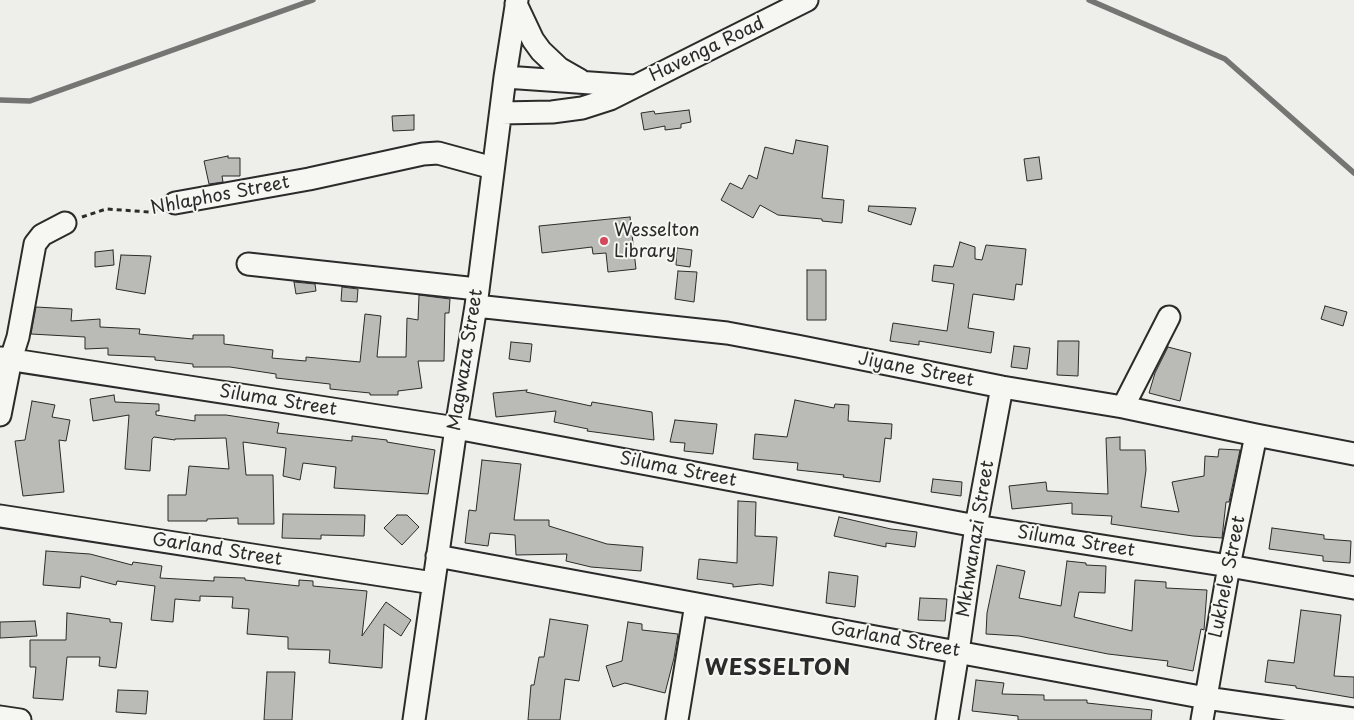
<!DOCTYPE html>
<html>
<head>
<meta charset="utf-8">
<style>
  body { margin:0 }
  canvas { display:block; background:#eeeeea }
</style>
</head>
<body>
<canvas width="1354" height="720"></canvas>
<script>
const context = document.querySelector('canvas').getContext('2d');
context.lineJoin = 'round';
const shape = rows => new Path2D(rows.map(r => 'M' + r).join(''));
function trace(path, color, width, dash) { context.strokeStyle = color; context.lineWidth = width; context.lineCap = dash ? 'butt' : 'round'; context.setLineDash(dash || []); context.stroke(path); }
function fill(path, color) { context.fillStyle = color; context.fill(path, 'evenodd'); }
function drawText(font, color, halo, rows, align = 'center') {
  context.font = font + ' "Playpen Sans",sans-serif'; context.lineWidth = 4; context.setLineDash([]); context.textBaseline = 'middle'; context.strokeStyle = halo; context.fillStyle = color; for (const [text, x, y, turn = 0] of rows) {
    context.save(); context.translate(x, y); context.rotate((+turn || 0) * Math.PI / 180); context.textAlign = isNaN(turn) ? turn : align; if (halo) context.strokeText(text, 0, 0); context.fillText(text, 0, 0); context.restore();
  }
}
trace(shape([
  [1089,0,1225,59,1354,173],
  [0,100,30,101,313,0]
]), '#757573', 5.5);
const building = shape([
  [689,110,691,122,681,124,681,128,665,130,665,126,644,130,641,113,654,111,655,114,689,110],
  [414,115,414,130,393,131,392,116,414,115],
  [796,140,828,146,822,198,844,200,842,223,822,221,822,219,778,215,760,205,753,218,721,200,730,183,742,189,749,175,757,179,765,147,793,154,796,140],
  [228,156,228,158,240,158,240,176,222,176,223,182,209,184,204,161,228,156],
  [1039,157,1042,179,1027,181,1024,159,1039,157],
  [869,206,916,208,911,225,868,211,869,206],
  [630,217,636,269,608,272,606,253,593,254,592,247,542,253,539,226,630,217],
  [960,242,975,247,975,259,982,260,986,245,1026,249,1022,285,1016,284,1014,300,973,294,968,328,994,332,991,353,919,341,919,345,890,341,893,323,947,331,954,284,932,281,934,265,953,267,960,242],
  [677,248,692,250,690,267,676,265,677,248],
  [113,250,114,265,95,267,95,252,113,250],
  [121,255,151,256,145,294,116,289,121,255],
  [807,270,826,270,826,320,807,320,807,270],
  [678,271,697,272,694,302,675,299,678,271],
  [294,282,315,284,316,291,296,294,294,282],
  [342,287,358,289,357,302,341,301,342,287],
  [419,295,450,299,449,313,445,313,444,361,418,361,422,388,398,391,398,395,370,395,370,393,330,389,330,384,276,378,276,374,230,367,193,367,193,364,155,360,155,357,108,355,108,348,85,349,85,337,31,334,36,307,72,309,71,321,100,319,100,327,140,329,139,334,193,339,193,335,224,335,224,344,273,350,272,358,306,361,306,357,360,362,365,314,381,316,377,357,406,357,407,318,418,320,419,295],
  [1325,306,1347,312,1343,326,1321,319,1325,306],
  [1058,341,1079,341,1078,376,1057,375,1058,341],
  [511,342,532,344,530,362,509,359,511,342],
  [1014,346,1030,348,1027,369,1011,367,1014,346],
  [1168,347,1191,353,1180,401,1149,393,1155,373,1168,347],
  [527,390,526,392,591,406,592,402,652,412,654,440,587,431,588,429,554,422,556,411,496,417,493,393,527,390],
  [114,395,115,402,159,404,159,411,156,411,156,415,195,421,195,415,226,415,279,423,277,433,352,441,352,436,387,440,387,442,435,450,428,494,334,488,336,467,303,463,300,480,283,476,286,448,243,442,246,475,273,475,274,524,238,524,238,518,207,519,207,521,168,521,168,495,186,495,189,466,229,469,226,438,175,439,175,440,154,437,152,439,150,471,125,469,129,415,93,421,90,399,114,395],
  [795,400,834,408,835,404,849,405,848,421,892,424,891,439,885,438,880,482,843,477,844,475,797,470,798,463,753,459,755,434,787,437,795,400],
  [32,401,55,405,52,417,70,420,66,441,59,440,64,492,23,496,15,441,25,440,32,401],
  [675,420,717,424,713,454,684,451,685,443,670,442,675,420],
  [1120,437,1120,450,1145,450,1146,470,1141,507,1179,512,1172,482,1204,476,1205,456,1218,457,1219,449,1240,450,1229,502,1226,502,1222,538,1193,536,1111,524,1112,516,1072,514,1072,503,1012,509,1009,486,1046,482,1047,491,1108,494,1106,438,1120,437],
  [482,460,521,464,514,520,549,520,549,526,607,544,643,547,641,571,591,567,566,561,567,554,516,555,515,535,490,533,488,546,465,543,469,510,476,511,482,460],
  [933,479,962,482,961,496,931,492,933,479],
  [738,501,756,502,755,536,777,537,773,586,760,584,733,587,733,584,697,579,699,559,737,563,738,501],
  [283,514,365,515,364,536,321,535,321,539,282,538,283,514],
  [397,515,407,515,419,527,402,545,384,528,397,515],
  [839,517,891,529,917,532,915,547,886,543,886,547,834,536,839,517],
  [1272,528,1324,535,1324,539,1351,541,1350,563,1323,561,1323,556,1269,549,1272,528],
  [46,551,90,554,132,565,133,562,162,566,160,578,214,581,214,577,245,578,245,580,299,586,299,580,313,581,313,586,367,591,362,636,386,602,411,620,401,636,384,624,382,668,329,663,330,650,288,649,288,637,247,634,249,609,232,608,233,597,200,596,200,601,175,599,173,622,151,620,155,586,117,581,116,585,81,576,80,588,43,585,46,551],
  [1067,561,1086,563,1086,565,1106,566,1105,593,1079,592,1074,617,1132,631,1135,580,1166,582,1166,588,1207,590,1204,630,1201,629,1193,671,1167,666,1168,661,1108,654,1019,636,986,634,987,613,997,565,1025,571,1019,598,1061,606,1067,561],
  [829,572,858,576,855,607,826,603,829,572],
  [920,598,947,599,945,621,918,620,920,598],
  [1301,610,1341,615,1334,676,1354,677,1354,698,1296,688,1296,686,1265,682,1268,660,1294,663,1301,610],
  [67,613,110,619,110,622,122,623,116,668,99,666,100,657,67,657,63,700,33,698,36,667,30,667,30,640,66,640,67,613],
  [550,619,588,625,579,681,565,679,560,720,528,720,531,685,534,685,539,657,544,657,550,619],
  [35,621,37,636,0,638,0,622,35,621],
  [628,622,642,624,642,630,678,634,674,658,665,693,625,683,613,687,606,666,622,661,628,622],
  [267,672,295,672,292,720,264,720,267,672],
  [976,680,1004,683,1002,694,1044,695,1044,700,1087,700,1087,703,1152,710,1151,720,1018,720,1018,716,972,711,976,680],
  [118,690,148,691,146,714,116,712,118,690]
]);
fill(building, '#babab7');
trace(building, '#2b2b2b', 1);
const street = shape([
  [516,4,533,40,541,51,559,68,580,80],
  [505,77,634,86],
  [501,113,552,112,582,108,610,99,807,0],
  [175,203,309,179,423,154,438,153,493,168],
  [248,264,477,289],
  [476,306,727,333,797,346,1002,387,1123,407,1256,435,1354,454],
  [0,358,456,428,976,526,1229,566,1354,588],
  [1123,407,1169,317],
  [0,415,11,359,18,337,35,244,42,235,65,223],
  [0,516,433,583],
  [437,556,1206,698,1354,719],
  [0,717,20,720],
  [414,720,456,428,476,306,505,77,517,0],
  [677,720,696,604],
  [947,720,958,652,976,526,1002,387],
  [1202,720,1229,566,1256,435]
]);
trace(street, '#2b2b2b', 25);
trace(shape([
  [82,217,106,209,149,212,157,209]
]), '#2b2b2b', 3, [5, 4]);
trace(street, '#f6f6f2', 21);
for (const [x, y, r, color] of [
  [604,241,5,"#d1495b"]
]) { const dot = new Path2D(); dot.arc(x, y, r, 0, 2 * Math.PI); context.fillStyle = color; context.fill(dot); trace(dot, '#f6f6f2', 2); }
drawText('18px', '#2b2b2b', '#f6f6f2', [
  ["Havenga Road",707,50,-26],
  ["Nhlaphos Street",220,196,-11],
  ["Magwaza Street",466,360,-81],
  ["Jiyane Street",916,370,11],
  ["Siluma Street",278,401,9],
  ["Siluma Street",678,470,11],
  ["Mkhwanazi Street",976,539,-81],
  ["Siluma Street",1076,542,9],
  ["Garland Street",217,550,9],
  ["Lukhele Street",1228,577,-79],
  ["Garland Street",895,640,10]
]);
drawText('18px', '#2b2b2b', '#f6f6f2', [
  ["Wesselton",614,231],
  ["Library",614,252]
], 'left');
context.letterSpacing = '1px';
drawText('bold 22px', '#2b2b2b', '#f6f6f2', [
  ["WESSELTON",778,669]
]);
context.letterSpacing = '0px';
</script>
</body>
</html>
